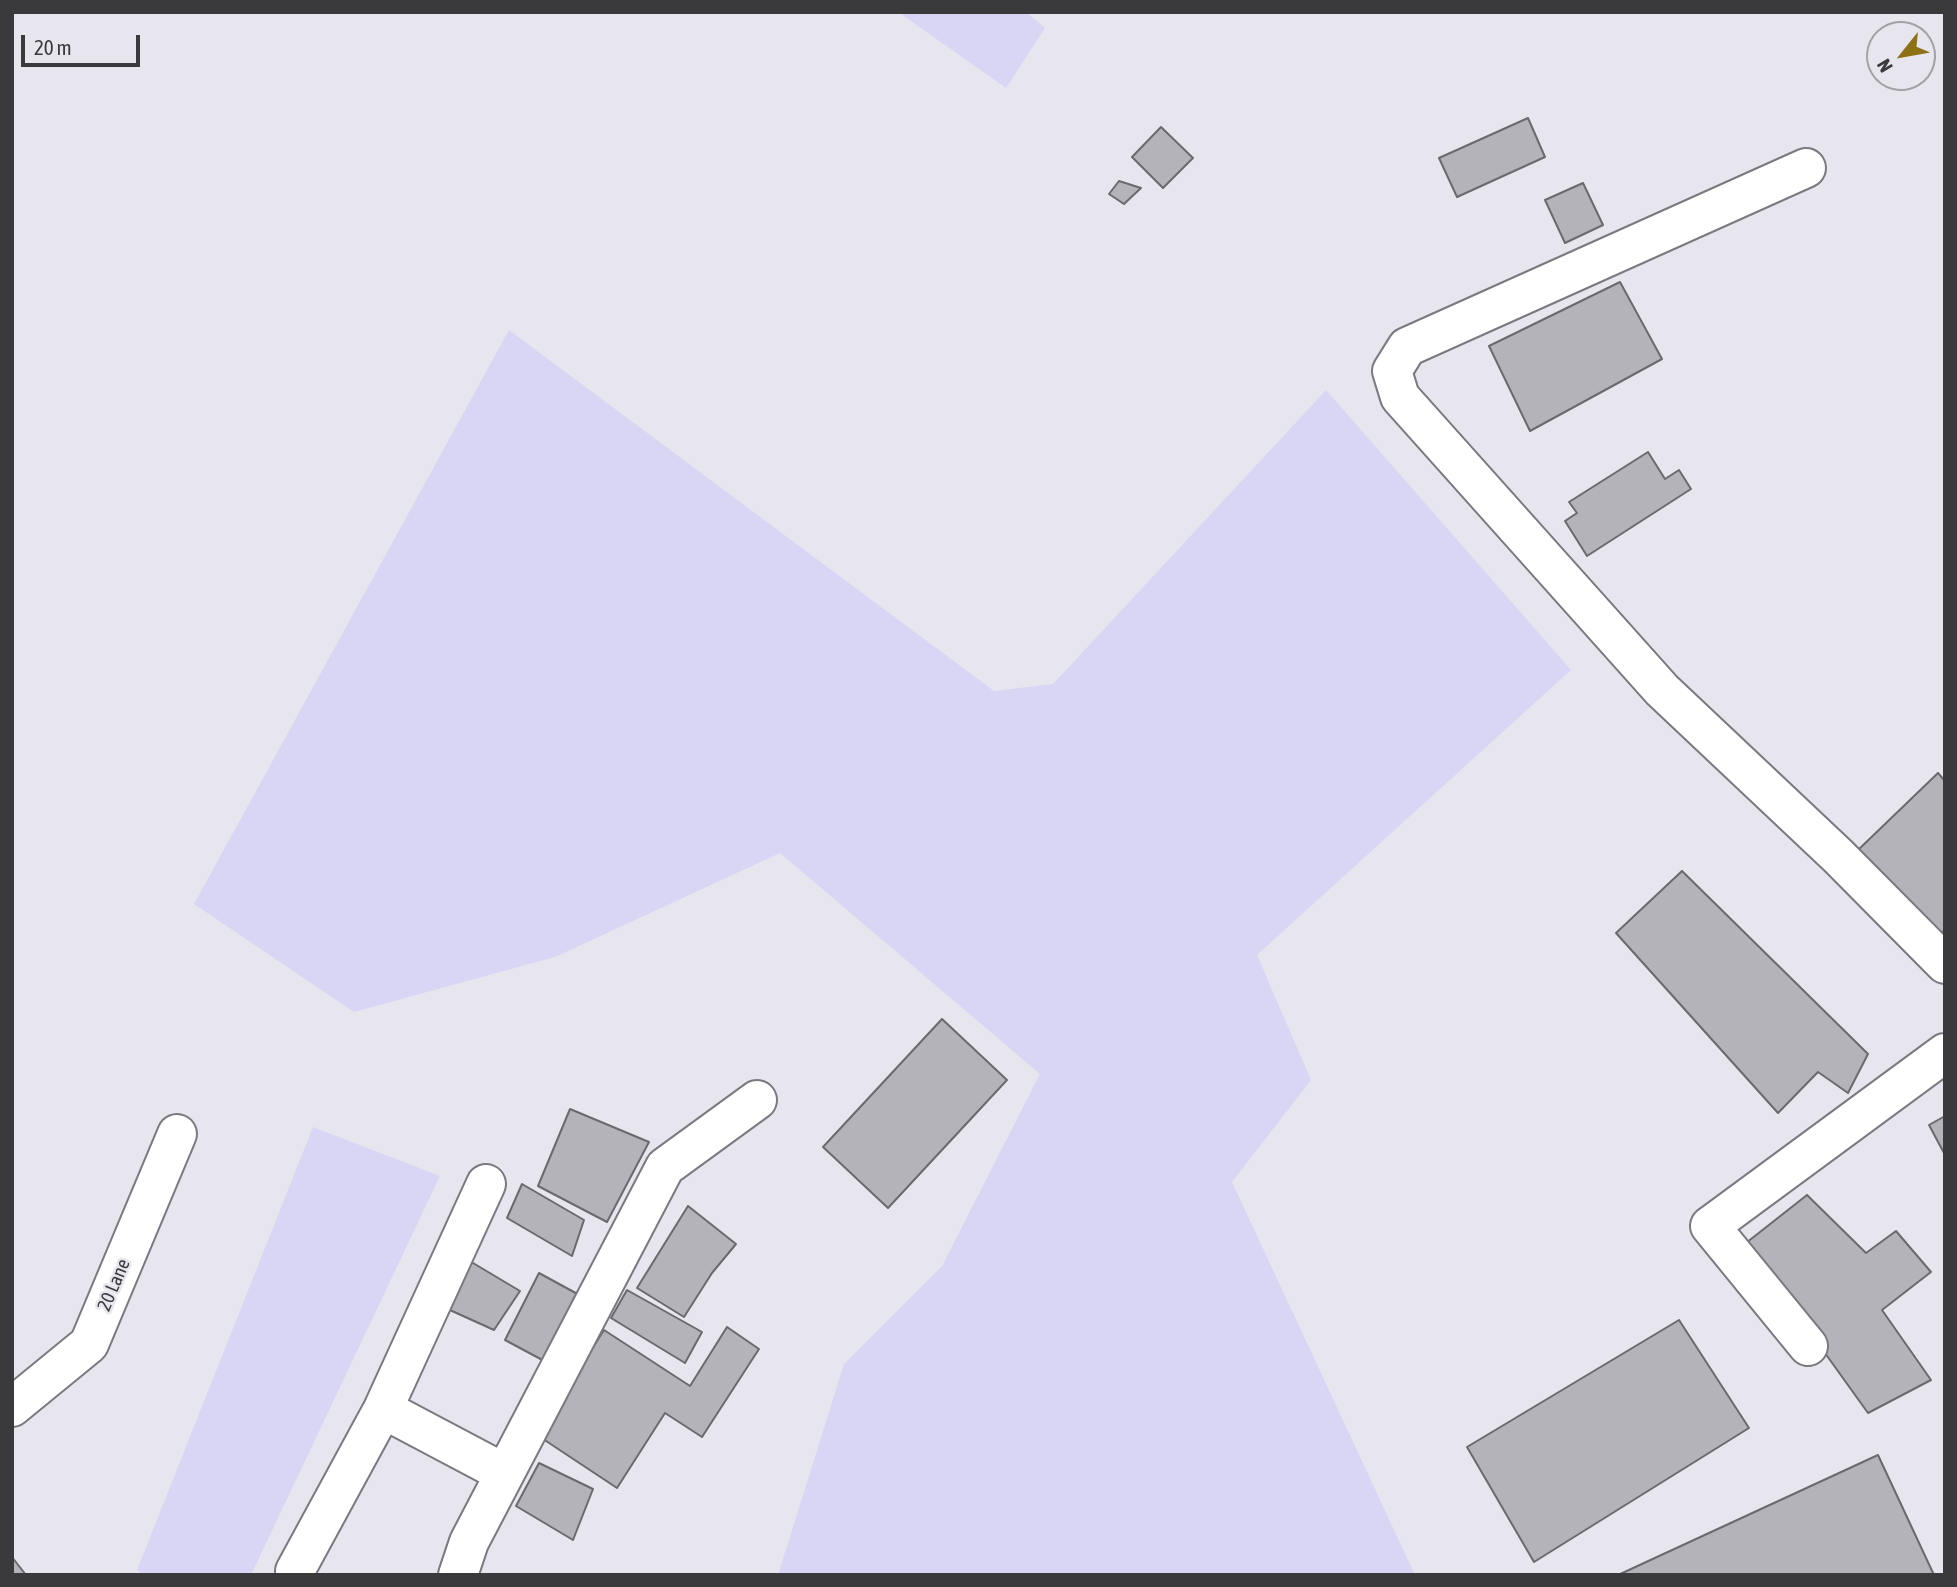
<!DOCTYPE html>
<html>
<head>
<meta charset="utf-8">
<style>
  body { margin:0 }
  #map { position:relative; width:1957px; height:1587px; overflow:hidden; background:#e7e6ee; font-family:"Asap Condensed",sans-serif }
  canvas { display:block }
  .frame { position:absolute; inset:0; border:14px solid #3a3a3d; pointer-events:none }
  .north { position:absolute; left:1866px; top:21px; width:70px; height:70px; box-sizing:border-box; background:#e7e6ee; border:2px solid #a2a1a7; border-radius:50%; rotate:239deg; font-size:19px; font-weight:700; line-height:28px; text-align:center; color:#3a3a3d }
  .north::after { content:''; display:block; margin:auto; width:24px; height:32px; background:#8e7115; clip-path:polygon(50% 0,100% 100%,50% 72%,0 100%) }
  .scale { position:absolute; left:21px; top:35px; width:119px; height:32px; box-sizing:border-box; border:4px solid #3a3a3d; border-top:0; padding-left:9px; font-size:21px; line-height:24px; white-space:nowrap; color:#3a3a3d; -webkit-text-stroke:5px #e7e6ee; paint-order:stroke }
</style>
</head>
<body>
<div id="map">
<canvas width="1957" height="1587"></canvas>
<div class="frame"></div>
<div class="north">N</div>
<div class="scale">20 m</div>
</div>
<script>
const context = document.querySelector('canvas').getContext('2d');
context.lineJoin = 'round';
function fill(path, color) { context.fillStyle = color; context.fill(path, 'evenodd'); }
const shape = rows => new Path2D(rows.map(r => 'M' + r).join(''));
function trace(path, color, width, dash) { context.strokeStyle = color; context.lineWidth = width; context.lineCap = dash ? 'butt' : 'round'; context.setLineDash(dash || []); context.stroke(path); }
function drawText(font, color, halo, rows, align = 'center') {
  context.font = font + ' "Asap Condensed",sans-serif'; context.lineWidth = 5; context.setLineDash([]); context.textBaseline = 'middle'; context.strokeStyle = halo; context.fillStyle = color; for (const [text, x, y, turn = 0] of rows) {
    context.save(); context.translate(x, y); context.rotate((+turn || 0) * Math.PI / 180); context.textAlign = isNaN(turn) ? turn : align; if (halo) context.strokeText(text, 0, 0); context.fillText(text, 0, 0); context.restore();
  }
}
fill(shape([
  [898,12,1026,12,1045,28,1006,88],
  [509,330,994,691,1053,684,1326,390,1571,670,1257,955,1311,1080,1232,1182,1415,1575,778,1575,844,1364,942,1266,1040,1074,780,853,555,957,354,1012,194,904],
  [313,1127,440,1176,251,1575,143,1575,137,1570]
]), '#d8d6f4');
const building = shape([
  [1528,118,1545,157,1457,197,1439,158,1528,118],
  [1161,127,1193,158,1163,188,1132,157,1161,127],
  [1119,181,1141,188,1124,204,1109,194,1119,181],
  [1583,183,1603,225,1565,243,1545,200,1583,183],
  [1620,282,1662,359,1530,431,1489,346,1620,282],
  [1648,452,1665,479,1679,470,1691,489,1587,556,1565,521,1577,513,1569,502,1648,452],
  [1938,773,1945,781,1945,930,1935,938,1857,851,1938,773],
  [1682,871,1868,1054,1848,1093,1818,1072,1778,1113,1616,933,1682,871],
  [942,1019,1007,1080,888,1208,823,1147,942,1019],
  [570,1109,649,1142,607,1222,538,1186,570,1109],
  [1945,1116,1945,1155,1929,1125,1945,1116],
  [522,1184,584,1220,572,1256,507,1218,522,1184],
  [1807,1195,1866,1253,1896,1231,1931,1272,1882,1310,1931,1380,1868,1413,1746,1243,1807,1195],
  [688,1206,736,1244,712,1273,684,1317,637,1288,688,1206],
  [463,1257,520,1291,494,1330,441,1306,463,1257],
  [539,1273,583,1297,548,1363,505,1340,539,1273],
  [627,1290,702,1332,685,1363,611,1318,627,1290],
  [1679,1320,1749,1428,1534,1562,1467,1447,1679,1320],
  [727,1327,759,1349,702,1437,665,1413,617,1488,537,1435,604,1330,690,1386,727,1327],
  [1878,1455,1934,1575,1618,1575,1878,1455],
  [539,1463,593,1489,573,1540,516,1506,539,1463],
  [12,1557,26,1575,12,1575,12,1557]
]);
fill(building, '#b4b3ba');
trace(building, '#6b6970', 2);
const minor = shape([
  [1806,168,1407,347,1392,371,1400,397,1662,690,1838,856,1945,964],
  [1808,1346,1710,1226,1945,1053],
  [12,1407,89,1344,177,1134],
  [383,1409,504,1473],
  [295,1571,383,1409,486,1184],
  [458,1575,469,1542,665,1167,757,1100]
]);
trace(minor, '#797980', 42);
trace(minor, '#fff', 38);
drawText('19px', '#3a3a3d', '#e7e6ee', [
  ["20 Lane",114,1285,-67]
]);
</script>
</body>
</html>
